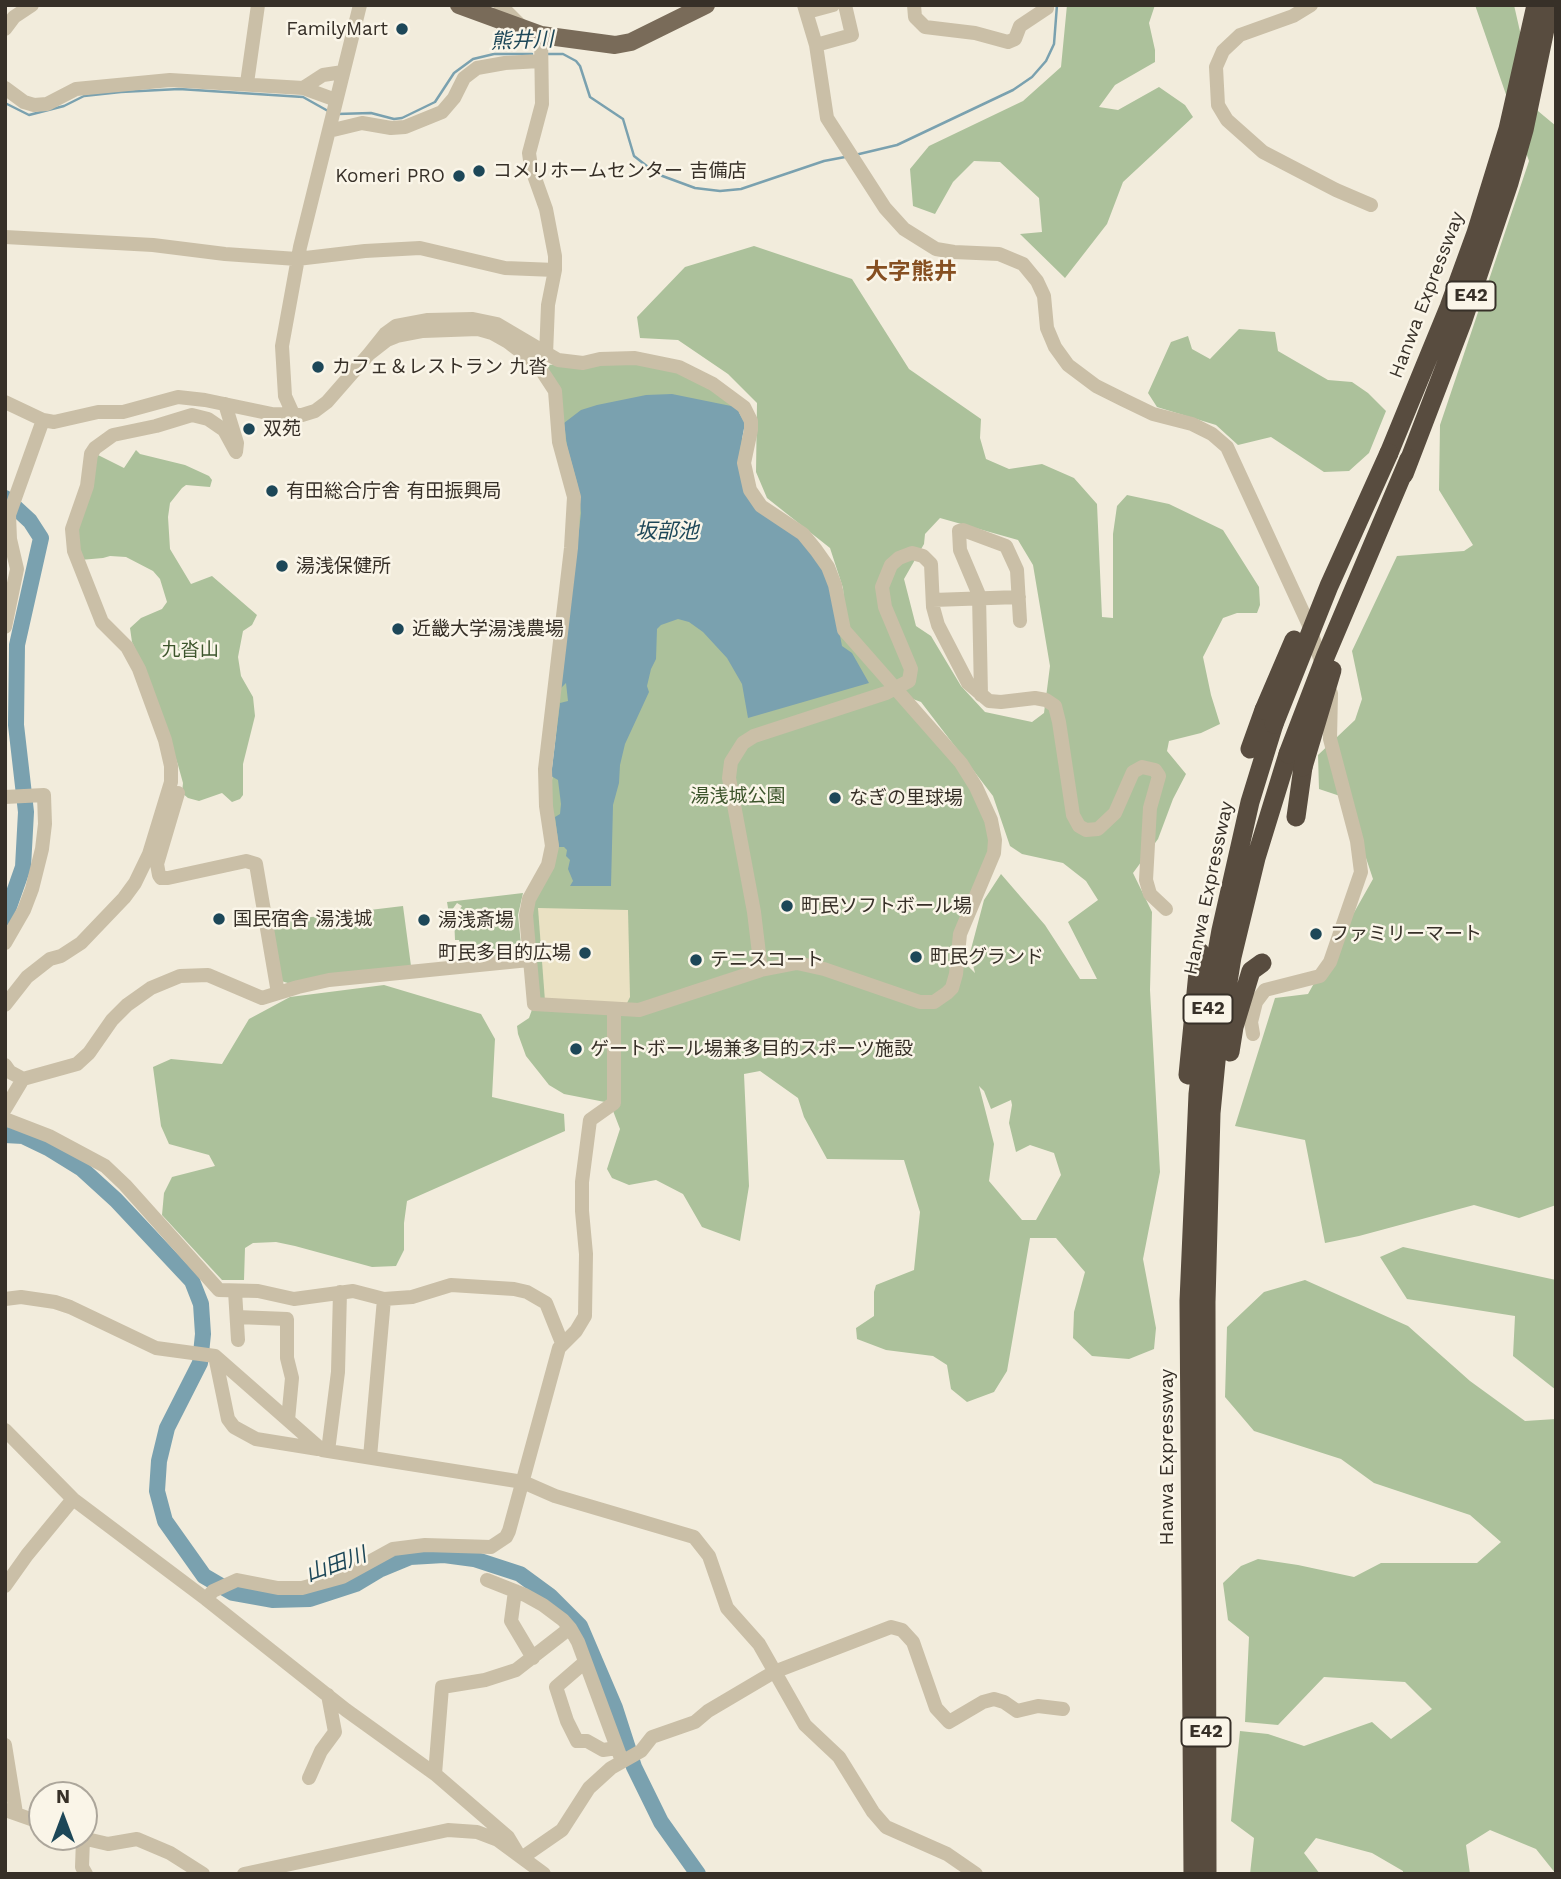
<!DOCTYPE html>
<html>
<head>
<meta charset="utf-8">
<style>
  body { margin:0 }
  #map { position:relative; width:1561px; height:1879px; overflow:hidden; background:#f2ecdc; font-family:"Work Sans",sans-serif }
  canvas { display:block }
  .frame { position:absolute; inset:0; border:7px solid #373028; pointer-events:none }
  .north { position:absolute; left:28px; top:1781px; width:70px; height:70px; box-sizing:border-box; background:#faf5e8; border:2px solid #aca69b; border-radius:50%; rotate:0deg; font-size:19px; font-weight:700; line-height:28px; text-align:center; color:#373028 }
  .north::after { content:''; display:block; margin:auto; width:24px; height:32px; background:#1d4758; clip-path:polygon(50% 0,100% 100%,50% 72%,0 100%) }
</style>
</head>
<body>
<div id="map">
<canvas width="1561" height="1879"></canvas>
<div class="frame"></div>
<div class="north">N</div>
</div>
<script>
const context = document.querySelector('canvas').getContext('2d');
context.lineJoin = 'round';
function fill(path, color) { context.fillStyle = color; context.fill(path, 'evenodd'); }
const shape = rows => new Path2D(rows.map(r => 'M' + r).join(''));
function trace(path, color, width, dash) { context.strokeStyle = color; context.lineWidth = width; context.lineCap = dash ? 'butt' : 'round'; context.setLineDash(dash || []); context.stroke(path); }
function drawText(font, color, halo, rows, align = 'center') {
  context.font = font + ' "Work Sans","Noto Sans JP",sans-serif'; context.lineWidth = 5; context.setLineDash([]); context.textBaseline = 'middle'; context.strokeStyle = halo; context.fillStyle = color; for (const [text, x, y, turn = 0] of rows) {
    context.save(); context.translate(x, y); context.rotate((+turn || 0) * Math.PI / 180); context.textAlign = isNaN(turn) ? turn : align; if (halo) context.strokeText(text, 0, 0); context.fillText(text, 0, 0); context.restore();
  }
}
fill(shape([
  [1067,5,1155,5,1149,23,1155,50,1155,62,1115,85,1099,107,1118,110,1159,87,1185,105,1193,117,1123,182,1107,224,1065,278,1020,234,1042,232,1039,198,1000,162,974,161,953,182,935,214,913,206,910,169,929,146,1023,101,1061,67],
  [1475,5,1514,5,1538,111,1556,126,1556,1205,1519,1218,1474,1205,1359,1236,1325,1243,1305,1140,1235,1126,1275,998,1308,994,1373,879,1346,798,1319,789,1318,755,1355,720,1362,699,1352,651,1397,556,1464,551,1473,545,1439,490,1440,425,1529,161],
  [754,246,852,279,909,369,981,419,980,438,986,459,1009,469,1042,464,1074,478,1097,504,1102,617,1113,618,1113,534,1117,506,1127,495,1169,504,1223,530,1259,587,1260,605,1257,613,1237,613,1223,618,1203,657,1211,695,1220,724,1201,733,1169,741,1167,751,1186,774,1173,799,1158,839,1133,873,1152,912,1150,990,1160,1172,1143,1259,1156,1328,1154,1349,1129,1359,1092,1356,1073,1338,1074,1312,1085,1272,1056,1238,1030,1238,1007,1371,994,1392,967,1402,951,1389,947,1365,933,1356,886,1350,857,1339,856,1328,874,1316,874,1292,876,1285,914,1270,920,1212,904,1160,827,1159,804,1117,798,1098,760,1071,744,1074,749,1186,740,1241,702,1227,683,1194,656,1180,629,1185,612,1178,607,1169,620,1129,610,1103,564,1094,549,1085,526,1056,518,1034,517,1026,529,1018,534,1004,526,915,544,875,575,509,557,402,538,365,663,363,738,402,746,480,846,632,843,588,830,548,767,498,756,472,757,403,728,374,678,340,640,338,637,317,685,267],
  [940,518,1018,540,1033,565,1050,666,1044,713,1032,722,985,712,961,686,931,636,916,626,904,579,924,544,925,534],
  [902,695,921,702,993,796,1010,846,1022,854,1063,863,1086,881,1098,900,1068,922,1097,979,1080,979,1045,925,1001,874,984,900,970,953,975,973,964,962,960,934,995,840,961,763],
  [979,1086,984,1091,991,1109,1011,1100,1012,1105,1009,1123,1016,1152,1030,1145,1054,1153,1061,1175,1036,1220,1022,1220,989,1181,994,1144],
  [1239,329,1275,332,1278,351,1328,380,1352,382,1368,393,1386,411,1369,453,1349,471,1324,472,1271,437,1238,445,1216,425,1157,407,1148,393,1171,342,1188,336,1192,349,1210,359],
  [136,450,140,454,185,465,209,476,212,480,210,487,186,485,182,488,170,503,168,517,170,549,191,584,212,576,257,615,252,625,243,631,238,657,241,676,253,697,255,716,243,764,243,795,240,799,232,802,222,793,199,801,188,798,182,793,183,783,178,765,149,679,132,642,130,628,141,618,162,609,167,602,160,579,153,571,126,557,110,556,103,558,80,560,76,541,93,467,98,455,124,468],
  [523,893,518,915,522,954,470,959,469,946,460,947,459,940,455,940,454,917,462,906,457,903,449,914,447,902],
  [403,906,411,966,291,984,278,980,270,922],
  [384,985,481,1014,495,1039,492,1097,564,1114,565,1131,407,1201,404,1223,404,1250,396,1266,372,1267,295,1246,276,1242,253,1243,245,1248,244,1280,222,1280,162,1215,164,1193,172,1177,215,1166,209,1155,169,1144,161,1126,153,1067,171,1059,222,1064,249,1019,290,997],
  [1403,1247,1556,1280,1556,1390,1513,1356,1515,1316,1407,1299,1380,1257],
  [1305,1280,1408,1326,1470,1381,1525,1421,1556,1419,1556,1874,1536,1849,1490,1830,1466,1845,1470,1874,1403,1874,1403,1871,1372,1853,1316,1838,1304,1853,1320,1874,1250,1874,1254,1838,1231,1821,1240,1731,1268,1734,1304,1746,1372,1722,1391,1739,1432,1709,1405,1682,1324,1677,1278,1725,1245,1722,1249,1637,1228,1620,1223,1583,1241,1566,1258,1559,1298,1565,1354,1577,1381,1563,1477,1563,1501,1542,1470,1515,1374,1483,1341,1459,1254,1431,1225,1397,1227,1327,1264,1292]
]), '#acc19b');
fill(shape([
  [538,908,628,910,630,997,626,1005,545,1001]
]), '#eae1c3');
fill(shape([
  [672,394,736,407,745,423,738,461,743,487,804,543,824,572,831,590,842,646,852,653,869,683,748,718,742,684,727,658,703,632,689,622,678,619,661,625,657,629,656,659,651,669,647,686,649,692,625,744,620,765,619,783,613,805,611,886,570,886,573,881,568,869,570,860,566,856,567,850,564,847,559,847,555,817,560,814,561,804,558,780,551,776,560,703,568,701,566,683,561,688,581,513,578,486,567,446,564,423,581,410,597,405,646,395]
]), '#7aa1af');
trace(shape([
  [546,54,563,54,576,61,580,66,590,97,623,119,634,156,657,174,695,188,720,191,741,189,824,161,845,157],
  [5,103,29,115,64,106,84,96,121,92,179,89,303,97,328,111],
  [337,114,371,113,394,119,402,118,435,102,454,73,473,59,494,54,532,54],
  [855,155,897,145,1013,90,1032,77,1046,61,1054,44,1057,5]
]), '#7aa1af', 2.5);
trace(shape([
  [5,498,30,521,41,538,17,645,16,725,26,812,23,867,5,918],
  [5,1135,23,1136,48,1148,82,1169,116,1200,192,1281,201,1304,203,1334,200,1363,167,1428,159,1461,157,1491,165,1521,204,1576,233,1593,272,1600,310,1599,356,1584,381,1569,410,1557,444,1555,474,1559,520,1574,550,1596,580,1626,615,1708,634,1767,661,1822,698,1874]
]), '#7aa1af', 16);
trace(shape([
  [500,5,523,28],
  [804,5,816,45,827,118,885,208,904,229,936,249,954,252,999,254,1023,264,1037,281,1044,296,1047,328,1055,347,1068,365,1096,386,1124,400,1153,414,1192,424,1212,434,1227,447,1308,623,1323,667],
  [914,5,915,17,925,27,975,33,1008,42,1015,39,1020,26,1047,8,1047,5],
  [1311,5,1293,16,1240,35,1223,51,1216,67,1218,105,1227,120,1263,152,1336,190,1371,205],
  [807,12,833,5],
  [5,29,14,17,32,5],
  [541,35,542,104,529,153,531,167,546,209,555,256,555,270,548,305,546,355],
  [816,45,852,35,845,5],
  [247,83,258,5],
  [5,88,24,102,34,105,47,104,76,89,170,80,303,88,336,100],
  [303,88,323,75,343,72],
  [329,131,362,123,391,128,405,127,442,112,454,98,464,78,477,68,505,63,540,61],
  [5,237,153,245,225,254,297,259,365,251,420,248,505,268,555,270],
  [5,402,43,420,54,422,98,412,123,412,178,397,205,400,272,414,302,415,315,411,327,402,369,354,387,340,397,336,423,331,478,329,492,333,508,342,538,365,555,391,559,442,574,497,571,548,545,769,546,806,552,846,548,865,529,899,526,915,534,1004,639,1010,761,970,797,963,824,969,920,1002,934,1002,947,993,952,988,956,974,960,934,994,853,995,840,991,820,976,787,961,763,844,630,835,585,828,567,816,550,803,534,761,506,750,490,744,463,751,430,751,421,744,407,713,384,679,367,635,358,600,359,583,363,558,360,497,324,473,319,428,320,396,326,385,334,369,354],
  [294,416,285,396,282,346,300,247,360,5],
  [933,600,1019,597],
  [5,627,17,569,10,539,9,515,43,420],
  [981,695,979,595,960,550,959,531,963,530,1006,546,1017,570,1020,621],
  [178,793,157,864,159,875,161,878,168,878,246,861,256,864,278,993],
  [5,797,44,795,45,824,42,849,32,889,24,910,5,943],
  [761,970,754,912,729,778,731,762,743,743,754,736,886,693,909,681,911,669,885,607,882,587,891,565,899,558,912,553,923,556,931,564,933,607,938,625,968,683,989,701,1001,702,1035,698,1046,700,1055,706,1059,722,1073,815,1079,826,1086,830,1098,829,1115,813,1133,772,1142,767,1155,770,1159,776,1150,808,1146,880,1150,894,1166,909],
  [5,1005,27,977,50,959,61,956,81,943,124,898,135,883,149,854,171,782,171,766,165,740,139,669,127,647,102,622,74,551,72,529,87,486,91,454,95,448,113,435,156,426,192,415,208,419,224,430,236,452,237,443,225,404],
  [1253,1034,1251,1022,1256,1002,1265,990,1320,976,1330,962,1361,872,1357,841,1330,739,1331,693],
  [5,1065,10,1072,23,1079,77,1064,89,1053,112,1020,127,1005,151,988,180,976,208,975,262,998,298,987,329,980,529,960],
  [5,1109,23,1079],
  [5,1119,49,1136,105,1166,125,1185,219,1290,258,1291,294,1299,353,1291,384,1299,412,1297,451,1285,514,1289,527,1292,546,1303,562,1343],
  [235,1291,238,1340],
  [5,1299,21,1297,55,1302,70,1307,156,1348,215,1356,322,1450,523,1482,555,1496,694,1537,709,1556,727,1608,759,1644,805,1725,839,1757,873,1812,886,1827,947,1854,976,1874],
  [237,1317,287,1319,287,1358,292,1378,288,1420],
  [215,1356,228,1419,234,1427,256,1439,318,1449],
  [5,1430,73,1499,206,1599,346,1710,435,1774,508,1837,517,1852],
  [328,1451,338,1372,340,1292],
  [370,1457,384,1299],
  [487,1580,525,1595,543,1605,563,1620,570,1628,578,1642,622,1761],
  [5,1586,27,1555,73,1499],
  [515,1591,511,1621,533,1658],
  [206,1599,213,1591,237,1580,278,1588,302,1588,342,1577,393,1549,425,1545,491,1547,506,1537,509,1531,559,1348,576,1331,585,1316,586,1254,582,1211,582,1182,590,1120,614,1103,614,1010],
  [585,1662,556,1687,567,1721,577,1741,587,1741,603,1750,617,1748],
  [5,1745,16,1813],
  [435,1774,442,1687,485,1680,516,1670,570,1628],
  [309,1778,321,1751,335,1732,328,1695],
  [5,1810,42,1823],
  [78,1837,108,1844,137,1839,170,1853,203,1874],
  [83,1839,82,1867,86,1874],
  [523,1857,562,1830,589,1788,611,1768,641,1751,652,1737,695,1722,708,1711,774,1672,891,1627,902,1630,913,1642,936,1708,949,1722,983,1702,994,1699,1004,1702,1017,1711,1038,1706,1063,1709],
  [244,1874,448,1830,477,1832,498,1840,544,1874]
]), '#cabfa7', 14);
trace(shape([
  [459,5,541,35,615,45,631,42,706,5]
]), '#796b59', 18);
trace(shape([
  [1389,453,1449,307,1476,233,1508,129,1536,5],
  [1404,474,1463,320,1509,183,1524,130,1550,5],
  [1250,749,1264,710],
  [1296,817,1303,767],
  [1230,1052,1234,1027,1251,971,1262,963],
  [1188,1075,1200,952],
  [1193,1874,1189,1301,1198,1094,1209,997,1221,930,1250,802,1274,724],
  [1207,1874,1206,1302,1211,1113,1217,1051,1232,957,1256,858,1288,754]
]), '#584c3f', 19);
trace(shape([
  [1264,710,1294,640],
  [1274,724,1329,586,1389,453],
  [1288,754,1326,655,1409,459],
  [1303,767,1332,670]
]), '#584c3f', 19);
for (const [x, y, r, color] of [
  [402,29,7,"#1d4758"],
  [479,171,7,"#1d4758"],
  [459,176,7,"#1d4758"],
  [318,367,7,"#1d4758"],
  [249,429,7,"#1d4758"],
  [272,491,7,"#1d4758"],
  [282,566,7,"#1d4758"],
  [398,629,7,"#1d4758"],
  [835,798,7,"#1d4758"],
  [787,906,7,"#1d4758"],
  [219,919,7,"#1d4758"],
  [424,920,7,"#1d4758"],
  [1316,934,7,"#1d4758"],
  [585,953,7,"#1d4758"],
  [916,957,7,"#1d4758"],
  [696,960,7,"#1d4758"],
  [576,1049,7,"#1d4758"]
]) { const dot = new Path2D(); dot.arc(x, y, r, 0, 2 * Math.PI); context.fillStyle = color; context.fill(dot); trace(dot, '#faf5e8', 2.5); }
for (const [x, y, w] of [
  [1471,296,49],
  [1208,1009,49],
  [1206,1732,49]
]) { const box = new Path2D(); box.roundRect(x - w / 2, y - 14.5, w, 29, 5); context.fillStyle = '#faf5e8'; context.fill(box); trace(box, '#373028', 2); }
drawText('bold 18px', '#373028', null, [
  ["E42",1471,296],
  ["E42",1208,1009],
  ["E42",1206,1732]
]);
drawText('19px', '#373028', '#faf5e8', [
  ["FamilyMart",388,29,"right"],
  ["コメリホームセンター 吉備店",493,171],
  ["Komeri PRO",445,176,"right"],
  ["カフェ＆レストラン 九沓",332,367],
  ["双苑",263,429],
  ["有田総合庁舎 有田振興局",286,491],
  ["湯浅保健所",296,566],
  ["近畿大学湯浅農場",412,629],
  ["なぎの里球場",849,798],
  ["町民ソフトボール場",801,906],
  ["国民宿舎 湯浅城",233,919],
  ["湯浅斎場",438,920],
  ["ファミリーマート",1330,934],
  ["町民多目的広場",571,953,"right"],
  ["町民グランド",930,957],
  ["テニスコート",710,960],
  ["ゲートボール場兼多目的スポーツ施設",590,1049]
], 'left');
drawText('19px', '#373028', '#faf5e8', [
  ["Hanwa Expressway",1427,295,-69],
  ["Hanwa Expressway",1209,888,-78],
  ["Hanwa Expressway",1167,1457,-90]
]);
drawText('19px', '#3d552c', '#faf5e8', [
  ["九沓山",190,650],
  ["湯浅城公園",738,796]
]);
drawText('italic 21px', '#1d4758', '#faf5e8', [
  ["熊井川",522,41,-2],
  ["坂部池",667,532],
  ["山田川",336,1565,-20]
]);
drawText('bold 23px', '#864f21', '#faf5e8', [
  ["大字熊井",911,272]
]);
</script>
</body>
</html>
